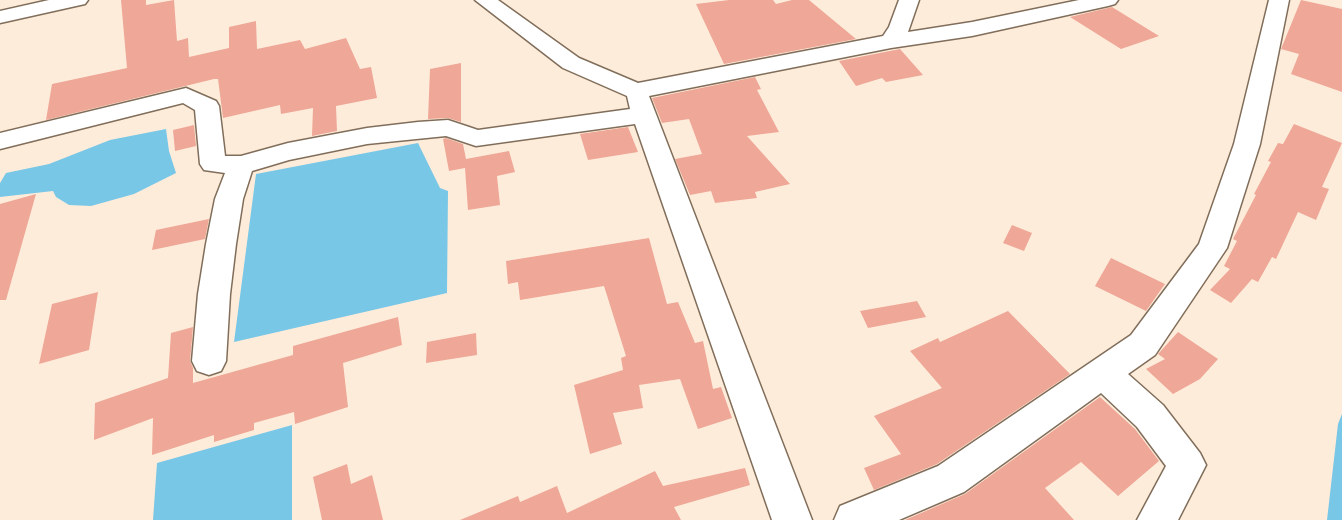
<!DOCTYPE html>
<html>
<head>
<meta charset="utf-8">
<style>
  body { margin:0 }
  canvas { display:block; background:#feecdb }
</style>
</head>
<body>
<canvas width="1342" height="520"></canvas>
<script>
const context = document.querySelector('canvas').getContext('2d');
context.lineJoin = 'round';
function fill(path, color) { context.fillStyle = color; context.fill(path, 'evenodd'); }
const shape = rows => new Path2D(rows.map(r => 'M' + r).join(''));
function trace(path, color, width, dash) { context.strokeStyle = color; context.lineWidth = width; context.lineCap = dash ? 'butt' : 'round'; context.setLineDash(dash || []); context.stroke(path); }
fill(shape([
  [166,129,169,151,176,173,134,194,91,206,69,205,56,197,53,191,0,197,0,183,6,173,49,164,110,140],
  [418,143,440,188,448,191,447,293,234,342,256,174],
  [1342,414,1342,520,1327,520,1338,424],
  [292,425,292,520,153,520,157,463]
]), '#79c7e6');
fill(shape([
  [121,0,146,0,146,5,174,0,177,41,188,38,189,57,229,48,229,27,256,21,257,49,300,40,305,49,346,38,360,69,371,67,377,98,336,106,337,131,312,136,313,108,281,114,280,105,223,118,218,79,214,79,46,120,52,84,127,68],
  [729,0,773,0,776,4,792,0,809,0,856,39,724,64,696,4],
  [1301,0,1342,9,1342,92,1291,74,1299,54,1281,49],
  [1112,7,1159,36,1121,49,1070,17],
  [900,49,923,75,886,82,882,78,856,86,839,61],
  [461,63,461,122,448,118,428,119,430,69],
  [755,77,761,89,757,90,779,132,747,136,790,184,755,192,757,198,715,203,711,191,690,195,675,159,702,154,689,119,662,123,652,98],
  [1294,124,1342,143,1322,187,1329,189,1316,220,1298,212,1276,259,1272,257,1258,282,1252,279,1231,303,1210,290,1230,269,1224,266,1237,241,1233,239,1256,195,1254,194,1271,162,1268,161,1278,143,1283,144],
  [194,125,196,146,175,151,173,130],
  [628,127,638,152,588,160,580,134],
  [446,138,463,144,466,159,509,151,515,172,497,176,500,205,468,210,465,168,449,171,443,139],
  [36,194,6,300,0,300,0,204],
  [209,219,205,239,152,250,156,230],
  [1012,225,1032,233,1024,251,1003,243],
  [649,238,667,304,678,302,695,343,703,341,713,389,721,387,732,418,698,429,680,379,639,385,643,408,613,413,622,444,590,454,574,385,623,370,621,358,626,356,604,286,520,300,518,282,508,284,506,261],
  [1111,258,1165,284,1146,311,1095,286],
  [98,292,89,350,39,364,52,304],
  [917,301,926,317,868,328,860,311],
  [1008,311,1070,374,937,464,874,490,864,468,901,454,874,416,942,388,910,351,938,338,940,342],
  [398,317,402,345,343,363,348,407,295,424,294,412,254,423,254,430,214,442,214,435,152,455,153,418,94,440,95,403,168,378,171,333,193,327,190,361,193,368,193,383,293,355,293,346],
  [1178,332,1218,359,1200,379,1173,394,1146,369,1165,359,1158,354],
  [476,333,477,355,426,363,427,342],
  [1100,397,1135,429,1159,461,1118,496,1081,462,1045,488,1074,520,905,520,965,494],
  [347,464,351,484,372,475,383,520,322,520,313,477],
  [745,468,750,485,674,507,681,520,460,520,518,496,520,502,557,486,567,513,655,471,663,486]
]), '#efa797');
const minor = shape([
  [49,0,88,0,85,4,0,23,0,11,49,0],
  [475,0,498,0,579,58,638,83,883,36,889,27,899,0,919,0,908,32,972,22,1079,0,1118,0,1115,4,1108,6,972,36,891,48,649,96,812,520,772,520,635,124,476,146,446,136,367,144,289,160,252,171,243,199,236,244,230,294,226,361,221,371,209,375,197,371,192,361,198,294,206,244,215,199,225,173,204,170,200,164,195,110,183,103,0,149,0,133,186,88,216,101,219,106,225,156,241,156,288,143,367,128,418,122,448,120,478,130,630,109,627,96,563,68,475,0],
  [1269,0,1289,0,1260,144,1227,248,1155,355,1128,374,1163,405,1200,453,1206,465,1178,520,1137,520,1166,466,1137,427,1101,393,964,492,899,520,834,520,840,506,938,466,1131,335,1199,244,1234,144,1269,0]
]);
trace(minor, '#816e5a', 3);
fill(minor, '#fff');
</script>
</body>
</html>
